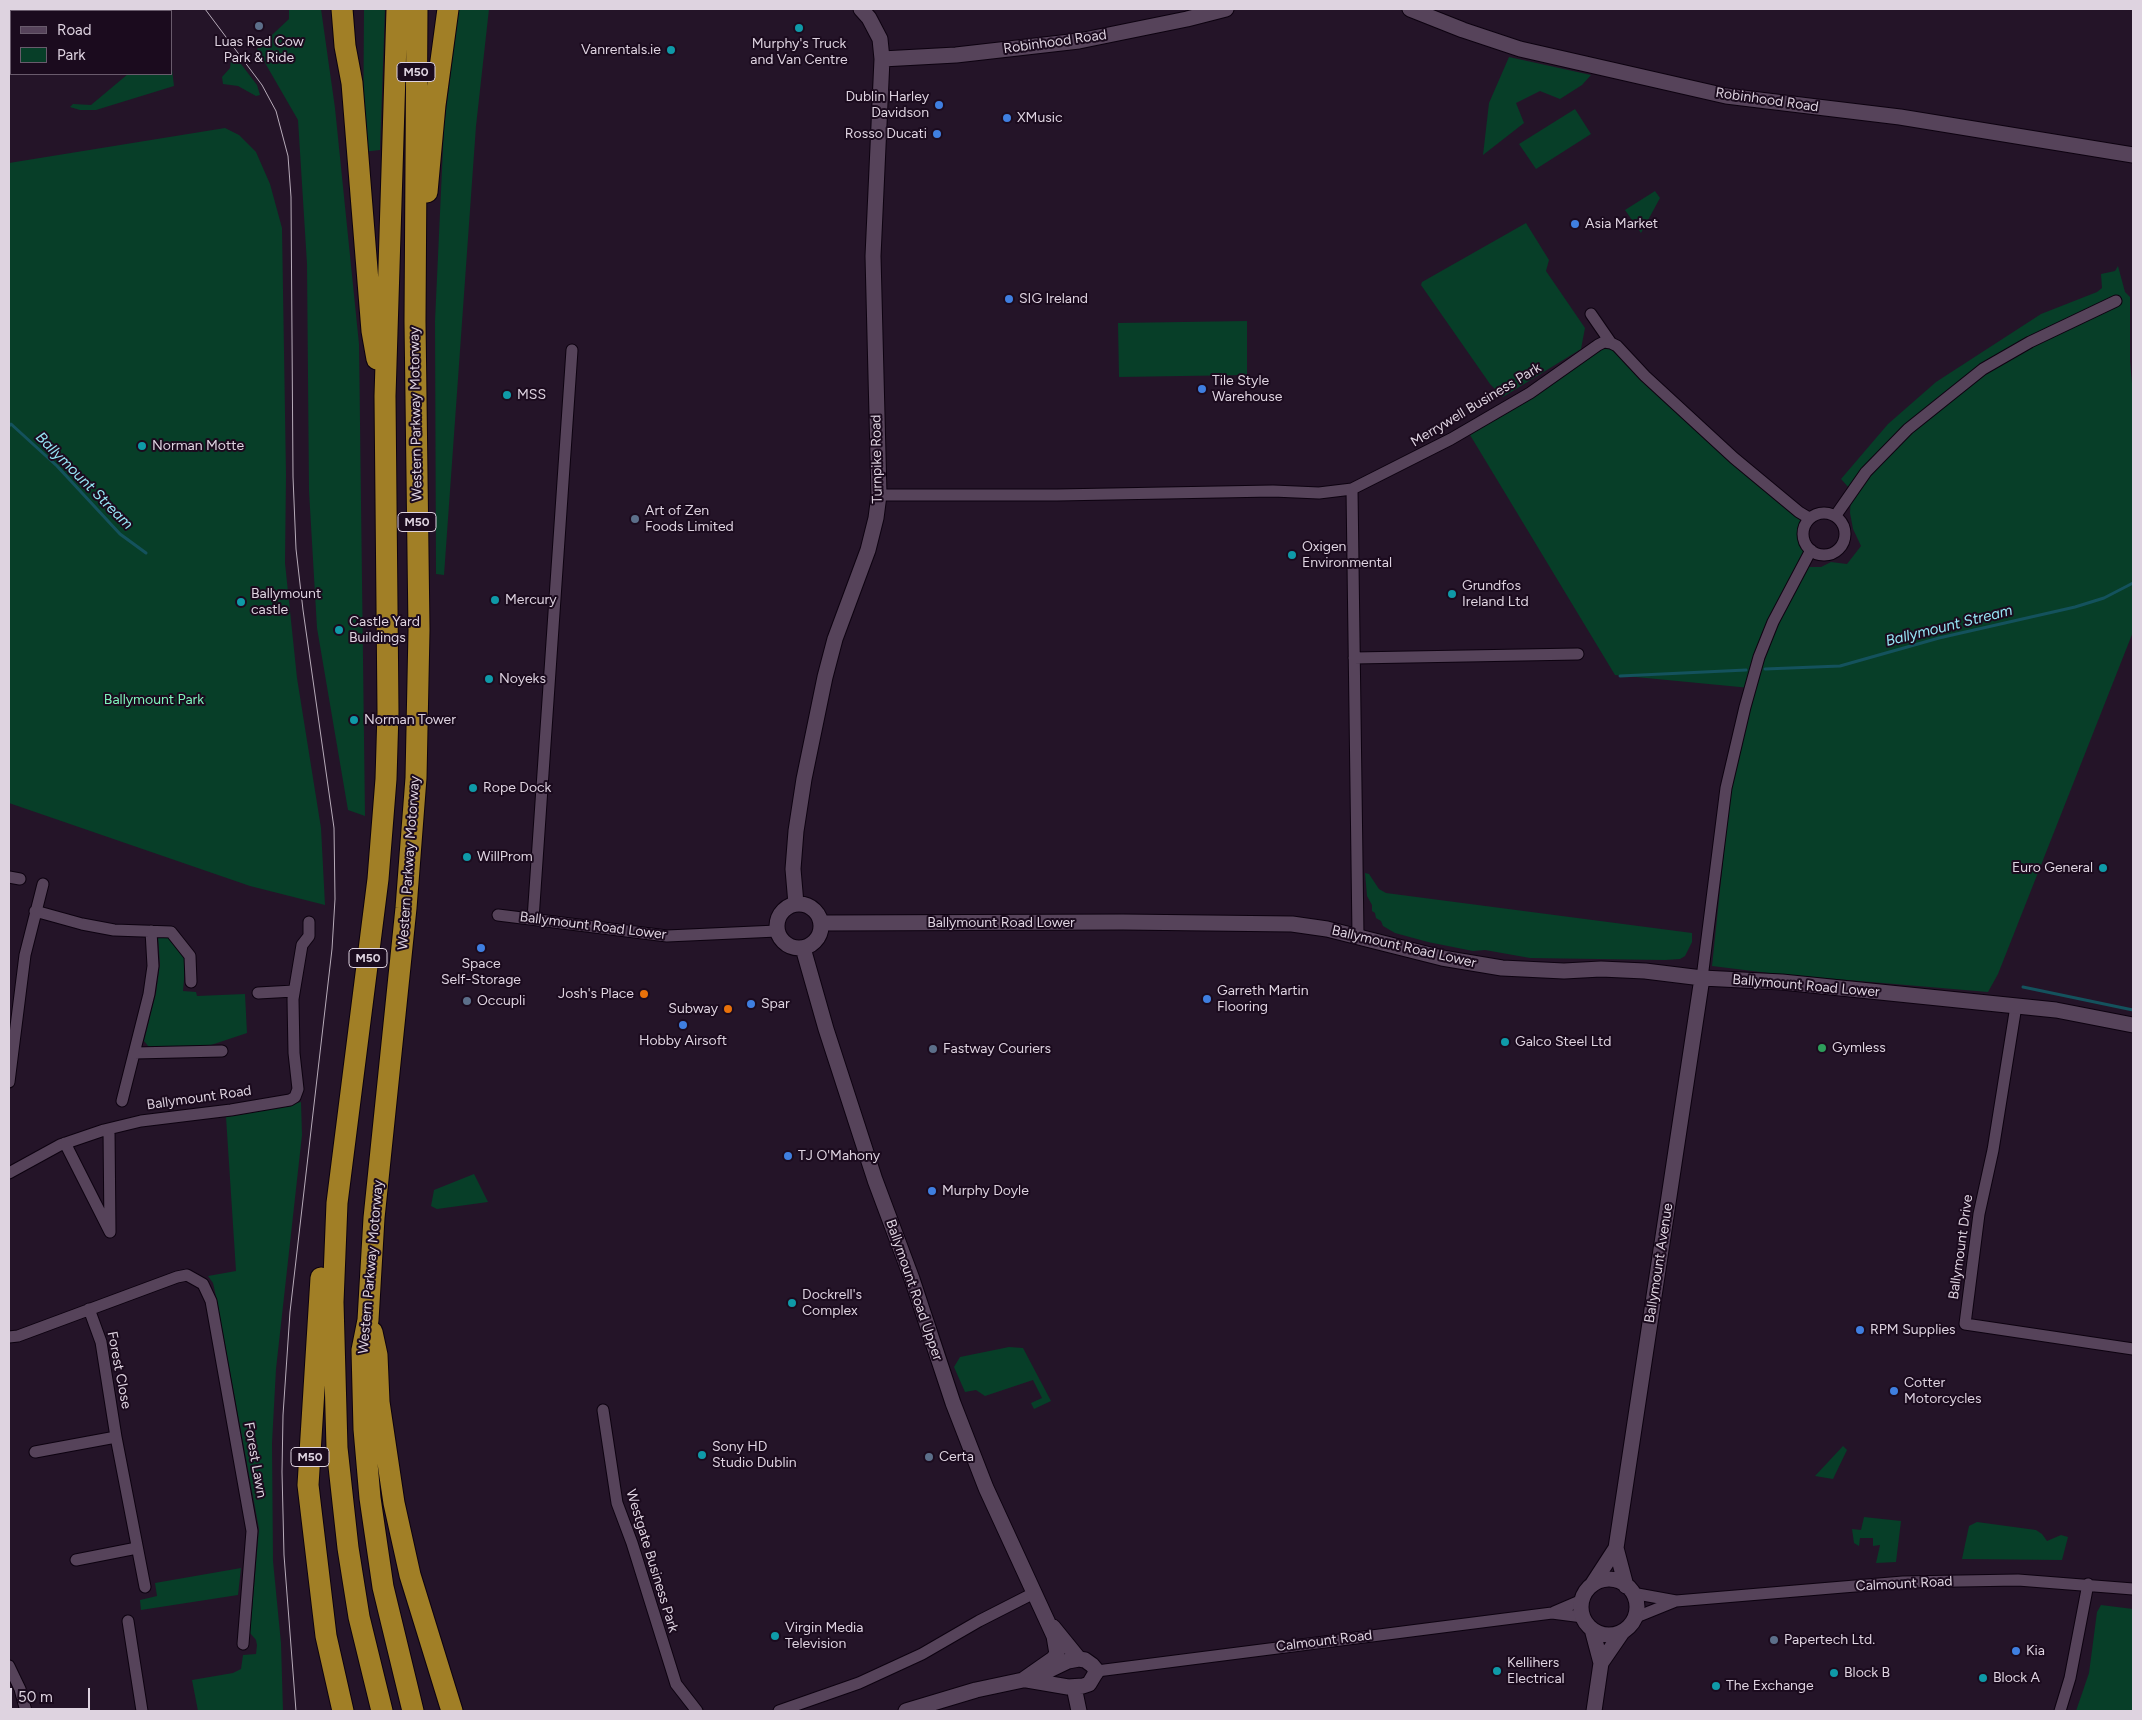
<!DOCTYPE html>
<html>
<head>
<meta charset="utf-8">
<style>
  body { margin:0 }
  #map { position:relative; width:2142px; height:1720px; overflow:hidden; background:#241428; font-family:Figtree,sans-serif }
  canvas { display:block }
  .frame { position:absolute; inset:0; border:10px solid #ded3e0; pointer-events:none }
  .legend { position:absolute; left:10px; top:10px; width:162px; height:65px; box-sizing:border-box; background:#1b0b1e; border:1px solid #695b6c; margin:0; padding:6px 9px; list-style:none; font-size:15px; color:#ded3e0 }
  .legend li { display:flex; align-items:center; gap:10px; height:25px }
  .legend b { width:25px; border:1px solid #695b6c }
  .scale { position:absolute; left:10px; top:1688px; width:80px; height:22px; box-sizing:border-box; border:2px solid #ded3e0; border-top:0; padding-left:6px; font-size:15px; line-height:18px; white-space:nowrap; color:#ded3e0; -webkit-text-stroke:4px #1b0b1e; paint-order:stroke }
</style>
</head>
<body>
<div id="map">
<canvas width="2142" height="1720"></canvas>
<div class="frame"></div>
<ul class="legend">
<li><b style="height:6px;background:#56435a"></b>Road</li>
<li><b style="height:14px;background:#073e28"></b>Park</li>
</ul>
<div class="scale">50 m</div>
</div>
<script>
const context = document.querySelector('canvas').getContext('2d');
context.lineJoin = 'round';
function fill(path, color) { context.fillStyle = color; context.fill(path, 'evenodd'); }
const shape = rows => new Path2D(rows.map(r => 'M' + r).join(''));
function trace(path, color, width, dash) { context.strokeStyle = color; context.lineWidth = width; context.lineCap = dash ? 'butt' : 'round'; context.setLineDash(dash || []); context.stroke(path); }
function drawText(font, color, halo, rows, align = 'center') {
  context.font = font + ' Figtree,sans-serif'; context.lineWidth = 4; context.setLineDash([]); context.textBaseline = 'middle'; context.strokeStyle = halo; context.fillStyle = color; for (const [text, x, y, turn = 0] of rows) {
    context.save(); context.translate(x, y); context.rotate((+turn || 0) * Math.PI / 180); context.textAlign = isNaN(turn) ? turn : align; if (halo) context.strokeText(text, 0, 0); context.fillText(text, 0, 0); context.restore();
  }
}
fill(shape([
  [289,9,321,9,335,108,359,344,365,816,348,810,317,628,309,491,307,264,298,120,257,49,289,19],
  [364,9,385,9,380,150,363,152],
  [459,9,489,9,476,126,444,575,436,574,435,321,444,126],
  [1509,57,1591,75,1582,85,1560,99,1540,91,1516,103,1524,123,1483,155,1489,103],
  [231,60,241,64,257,85,260,95,256,96,238,86,223,84,222,77,230,68],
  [171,61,174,86,96,110,80,110,70,107,73,104,91,105,128,74,171,74],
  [1575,109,1591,134,1536,169,1519,144],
  [225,128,239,135,256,152,270,184,282,228,286,475,285,563,297,678,321,828,325,905,250,886,9,803,9,163],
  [1655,191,1660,198,1641,233,1625,210],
  [1526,223,1549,260,1546,271,1585,328,1581,349,1503,397,1490,384,1421,285,1422,282],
  [2118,266,2125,292,2130,297,2130,361,2133,394,2133,632,1998,974,1988,992,1777,974,1712,966,1730,794,1750,688,1615,675,1467,430,1604,342,1809,518,1803,531,1803,538,1808,547,1804,563,1810,567,1821,567,1831,562,1847,564,1861,546,1853,529,1850,513,1851,494,1849,488,1841,479,1888,424,1936,382,2041,314,2097,292,2102,288,2101,274,2115,271],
  [1247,321,1247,375,1119,377,1118,323],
  [1365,873,1369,874,1379,889,1386,893,1692,933,1692,942,1685,956,1680,959,1665,960,1530,958,1485,950,1473,951,1428,942,1395,933,1383,926,1381,921,1376,918,1375,913,1372,911,1372,905,1367,896],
  [158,936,171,937,186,957,183,991,196,992,197,996,245,994,247,1033,205,1047,149,1047,144,1041,156,993,160,964],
  [301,1102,302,1135,276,1369,272,1443,273,1561,281,1643,283,1711,198,1711,192,1680,233,1673,241,1669,243,1655,256,1654,257,1645,256,1640,250,1633,259,1529,217,1301,213,1283,208,1276,236,1271,226,1117],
  [474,1174,488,1202,437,1209,431,1206,434,1190],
  [1009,1347,1023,1348,1051,1401,1034,1409,1031,1403,1042,1398,1033,1380,985,1396,976,1390,965,1392,954,1367,960,1357],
  [1843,1446,1847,1450,1833,1479,1815,1476],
  [1864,1517,1901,1521,1896,1562,1876,1563,1880,1545,1873,1546,1873,1538,1860,1538,1859,1546,1854,1543,1852,1529,1861,1530],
  [1977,1522,2036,1530,2042,1534,2047,1541,2061,1535,2068,1537,2062,1560,1962,1559,1969,1526],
  [241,1568,238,1595,141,1610,140,1600,157,1596,155,1583],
  [2101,1605,2133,1609,2133,1711,2076,1711,2089,1673,2097,1612]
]), '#073e28');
trace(shape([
  [9,426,11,424,57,466,120,534,146,553],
  [1765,669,1840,666,1939,638,2075,607,2104,598,2133,583],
  [1620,676,1746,670],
  [2023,987,2133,1010]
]), '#14525d', 3);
const minor = shape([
  [1591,314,1611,343,1617,346,1645,376,1734,458,1799,512,1809,518],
  [1352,489,1358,936],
  [879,495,1057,495,1273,491,1319,493,1352,489,1451,439,1530,393,1598,345,1604,342,1611,343],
  '1803 534a21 21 0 1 1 42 0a21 21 0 1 1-42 0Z',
  [1836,515,1866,472,1908,429,1983,369,2030,342,2116,301],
  [1354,658,1578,654],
  [9,877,20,879],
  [35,911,82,924,114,930,171,932,190,956,191,982],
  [498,915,667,936,777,931],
  [533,919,572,350],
  [1702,978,1726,788,1745,707,1759,657,1773,622,1811,550],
  [258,993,294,991],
  [2016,1006,1993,1150,1979,1214,1965,1324,2133,1349],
  [134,1053,222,1051],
  [9,1082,25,955,43,884],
  [122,1101,149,994,153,966,151,931],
  [65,1143,110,1232,109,1129],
  [9,1173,60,1145,104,1130,141,1121,231,1110,290,1100,295,1097,298,1089,294,1053,293,999,302,945,309,936,309,922],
  [89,1309,101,1342,116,1437,145,1587],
  [9,1337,18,1336,177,1277,187,1275,203,1284,211,1301,252,1531,243,1644],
  [603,1410,617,1503,632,1543,676,1684,697,1711],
  [35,1452,116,1437],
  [76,1560,137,1548],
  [1632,1593,1676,1601,1903,1582,2018,1580,2133,1589],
  [1554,1612,1582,1600],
  [1634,1618,1676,1601],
  [128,1621,142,1711],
  [9,1666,20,1689,26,1711],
  [1097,1671,1552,1613,1583,1617],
  [779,1711,859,1683,922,1654,979,1621,1034,1593],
  [2060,1711,2070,1678,2088,1584]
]);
const tertiary = shape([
  [1410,9,1463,30,1520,49,1726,96,1900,117,2133,155],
  [882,59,956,55,1079,41,1187,19,1226,9],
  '777 926a22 22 0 1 1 44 0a22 22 0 1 1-44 0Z',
  [796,904,793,869,796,831,804,779,825,677,835,639,868,550,876,518,879,495,873,256,882,59,880,39,869,18,861,9],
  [821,923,1123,922,1292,924,1327,929,1442,958,1502,968,1564,971,1601,969,1645,971,1702,978,1782,982,2056,1010,2133,1025],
  [803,948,826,1029,875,1180,912,1279,953,1403,986,1488,1054,1636,1057,1654,1053,1659,1023,1680],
  '1581 1607a28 28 0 1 1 56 0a28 28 0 1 1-56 0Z',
  [1592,1585,1616,1548],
  [1626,1586,1616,1548,1702,978],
  [1592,1629,1601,1663,1594,1711],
  [1601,1663,1623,1631],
  [1027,1680,1068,1687,1083,1686,1089,1684,1095,1674,1097,1671,1092,1665,1085,1660,1079,1659,1053,1627],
  [1074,1687,1079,1711],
  [906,1711,976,1690,1023,1680,1041,1674,1068,1661,1079,1659]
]);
const motorway = shape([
  [342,9,345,46,352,83,372,331,377,359],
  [427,192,435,105,448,9],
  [321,1278,308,1485,326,1636,343,1711],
  [372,1332,377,1355,379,1402,394,1503,410,1575,452,1711],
  [382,1711,359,1617,348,1548,337,1448,333,1302,337,1203,378,879,386,779,388,712,385,396,397,9],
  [413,1711,383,1587,370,1498,364,1429,362,1350,368,1320,374,1218,406,908,416,778,419,630,415,321,417,9]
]);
trace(minor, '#0d0210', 13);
trace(tertiary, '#0d0210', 17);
trace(motorway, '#0d0210', 23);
trace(minor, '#56435a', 11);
trace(tertiary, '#56435a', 15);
trace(motorway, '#a17f26', 21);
trace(shape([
  [205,9,262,85,276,111,288,156,291,197,293,477,296,549,303,610,334,828,335,899,332,949,290,1312,283,1415,282,1472,284,1555,296,1711]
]), '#b7abb9', 1);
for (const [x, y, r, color] of [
  [259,26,5,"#5c6f8a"],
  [799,28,5,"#0f9aa8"],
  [671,50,5,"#0f9aa8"],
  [939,105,5,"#3f7fe0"],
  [1007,118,5,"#3f7fe0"],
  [937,134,5,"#3f7fe0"],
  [1575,224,5,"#3f7fe0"],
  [1009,299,5,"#3f7fe0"],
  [1202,389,5,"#3f7fe0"],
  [507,395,5,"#0f9aa8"],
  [142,446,5,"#0f9aa8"],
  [635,519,5,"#5c6f8a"],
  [1292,555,5,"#0f9aa8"],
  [1452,594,5,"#0f9aa8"],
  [495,600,5,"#0f9aa8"],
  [241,602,5,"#0f9aa8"],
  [339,630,5,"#0f9aa8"],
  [489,679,5,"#0f9aa8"],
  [354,720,5,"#0f9aa8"],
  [473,788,5,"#0f9aa8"],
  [467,857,5,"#0f9aa8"],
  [2103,868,5,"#0f9aa8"],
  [481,948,5,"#3f7fe0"],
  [644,994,5,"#e8710a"],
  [1207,999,5,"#3f7fe0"],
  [467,1001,5,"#5c6f8a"],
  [751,1004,5,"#3f7fe0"],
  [728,1009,5,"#e8710a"],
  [683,1025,5,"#3f7fe0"],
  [1505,1042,5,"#0f9aa8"],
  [1822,1048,5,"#2e9e5b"],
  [933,1049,5,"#5c6f8a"],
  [788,1156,5,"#3f7fe0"],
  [932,1191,5,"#3f7fe0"],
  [792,1303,5,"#0f9aa8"],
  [1860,1330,5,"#3f7fe0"],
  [1894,1391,5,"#3f7fe0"],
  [702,1455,5,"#0f9aa8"],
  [929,1457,5,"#5c6f8a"],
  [775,1636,5,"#0f9aa8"],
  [1774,1640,5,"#5c6f8a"],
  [2016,1651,5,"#3f7fe0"],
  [1497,1671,5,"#0f9aa8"],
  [1834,1673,5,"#0f9aa8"],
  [1983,1678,5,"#0f9aa8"],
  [1716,1686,5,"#0f9aa8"]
]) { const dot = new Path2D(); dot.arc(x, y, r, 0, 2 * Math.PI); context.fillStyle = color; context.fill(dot); trace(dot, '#1b0b1e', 2); }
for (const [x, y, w] of [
  [416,72,38],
  [417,522,38],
  [368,958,38],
  [310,1457,38]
]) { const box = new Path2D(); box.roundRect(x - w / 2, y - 9.5, w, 19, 4); context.fillStyle = '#1b0b1e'; context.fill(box); trace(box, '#ded3e0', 1); }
drawText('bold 12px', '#ded3e0', null, [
  ["M50",416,72],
  ["M50",417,522],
  ["M50",368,958],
  ["M50",310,1457]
]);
drawText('14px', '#ded3e0', '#1b0b1e', [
  ["Luas Red Cow",259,42,"center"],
  ["Park & Ride",259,58,"center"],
  ["Murphy's Truck",799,44,"center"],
  ["and Van Centre",799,60,"center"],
  ["Vanrentals.ie",661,50,"right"],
  ["Dublin Harley",929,97,"right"],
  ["Davidson",929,113,"right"],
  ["XMusic",1017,118],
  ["Rosso Ducati",927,134,"right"],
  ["Asia Market",1585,224],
  ["SIG Ireland",1019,299],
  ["Tile Style",1212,381],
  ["Warehouse",1212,397],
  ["MSS",517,395],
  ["Norman Motte",152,446],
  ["Art of Zen",645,511],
  ["Foods Limited",645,527],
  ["Oxigen",1302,547],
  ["Environmental",1302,563],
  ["Grundfos",1462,586],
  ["Ireland Ltd",1462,602],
  ["Ballymount",251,594],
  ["castle",251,610],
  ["Mercury",505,600],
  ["Castle Yard",349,622],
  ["Buildings",349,638],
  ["Noyeks",499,679],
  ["Norman Tower",364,720],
  ["Rope Dock",483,788],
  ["WillProm",477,857],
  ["Euro General",2093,868,"right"],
  ["Space",481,964,"center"],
  ["Self-Storage",481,980,"center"],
  ["Garreth Martin",1217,991],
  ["Flooring",1217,1007],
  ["Josh's Place",634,994,"right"],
  ["Occupli",477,1001],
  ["Spar",761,1004],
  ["Subway",718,1009,"right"],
  ["Hobby Airsoft",683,1041,"center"],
  ["Galco Steel Ltd",1515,1042],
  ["Gymless",1832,1048],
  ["Fastway Couriers",943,1049],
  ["TJ O'Mahony",798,1156],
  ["Murphy Doyle",942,1191],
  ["Dockrell's",802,1295],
  ["Complex",802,1311],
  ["RPM Supplies",1870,1330],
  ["Cotter",1904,1383],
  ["Motorcycles",1904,1399],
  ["Sony HD",712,1447],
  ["Studio Dublin",712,1463],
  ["Certa",939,1457],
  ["Virgin Media",785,1628],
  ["Television",785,1644],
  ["Papertech Ltd.",1784,1640],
  ["Kia",2026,1651],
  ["Kellihers",1507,1663],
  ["Electrical",1507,1679],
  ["Block B",1844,1673],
  ["Block A",1993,1678],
  ["The Exchange",1726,1686]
], 'left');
drawText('14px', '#ded3e0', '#1b0b1e', [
  ["Robinhood Road",1055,42,-8],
  ["Robinhood Road",1767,100,8],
  ["Merrywell Business Park",1476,405,-31],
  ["Western Parkway Motorway",416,414,-91],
  ["Turnpike Road",877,459,-91],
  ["Western Parkway Motorway",409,863,-86],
  ["Ballymount Road Lower",1001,923],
  ["Ballymount Road Lower",593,926,7],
  ["Ballymount Road Lower",1404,947,13],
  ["Ballymount Road Lower",1806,986,5],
  ["Ballymount Road",199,1098,-8],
  ["Ballymount Drive",1961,1247,-82],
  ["Ballymount Avenue",1659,1263,-81],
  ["Western Parkway Motorway",371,1267,-85],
  ["Ballymount Road Upper",914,1290,71],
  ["Forest Close",119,1370,79],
  ["Forest Lawn",255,1460,80],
  ["Westgate Business Park",652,1561,73],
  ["Calmount Road",1904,1584,-3],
  ["Calmount Road",1324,1641,-7]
]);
drawText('14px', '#7ff5bd', '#1b0b1e', [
  ["Ballymount Park",154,700]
]);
drawText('italic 15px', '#96e6f5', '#1b0b1e', [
  ["Ballymount Stream",84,481,45],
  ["Ballymount Stream",1949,626,-14]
]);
</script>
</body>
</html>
